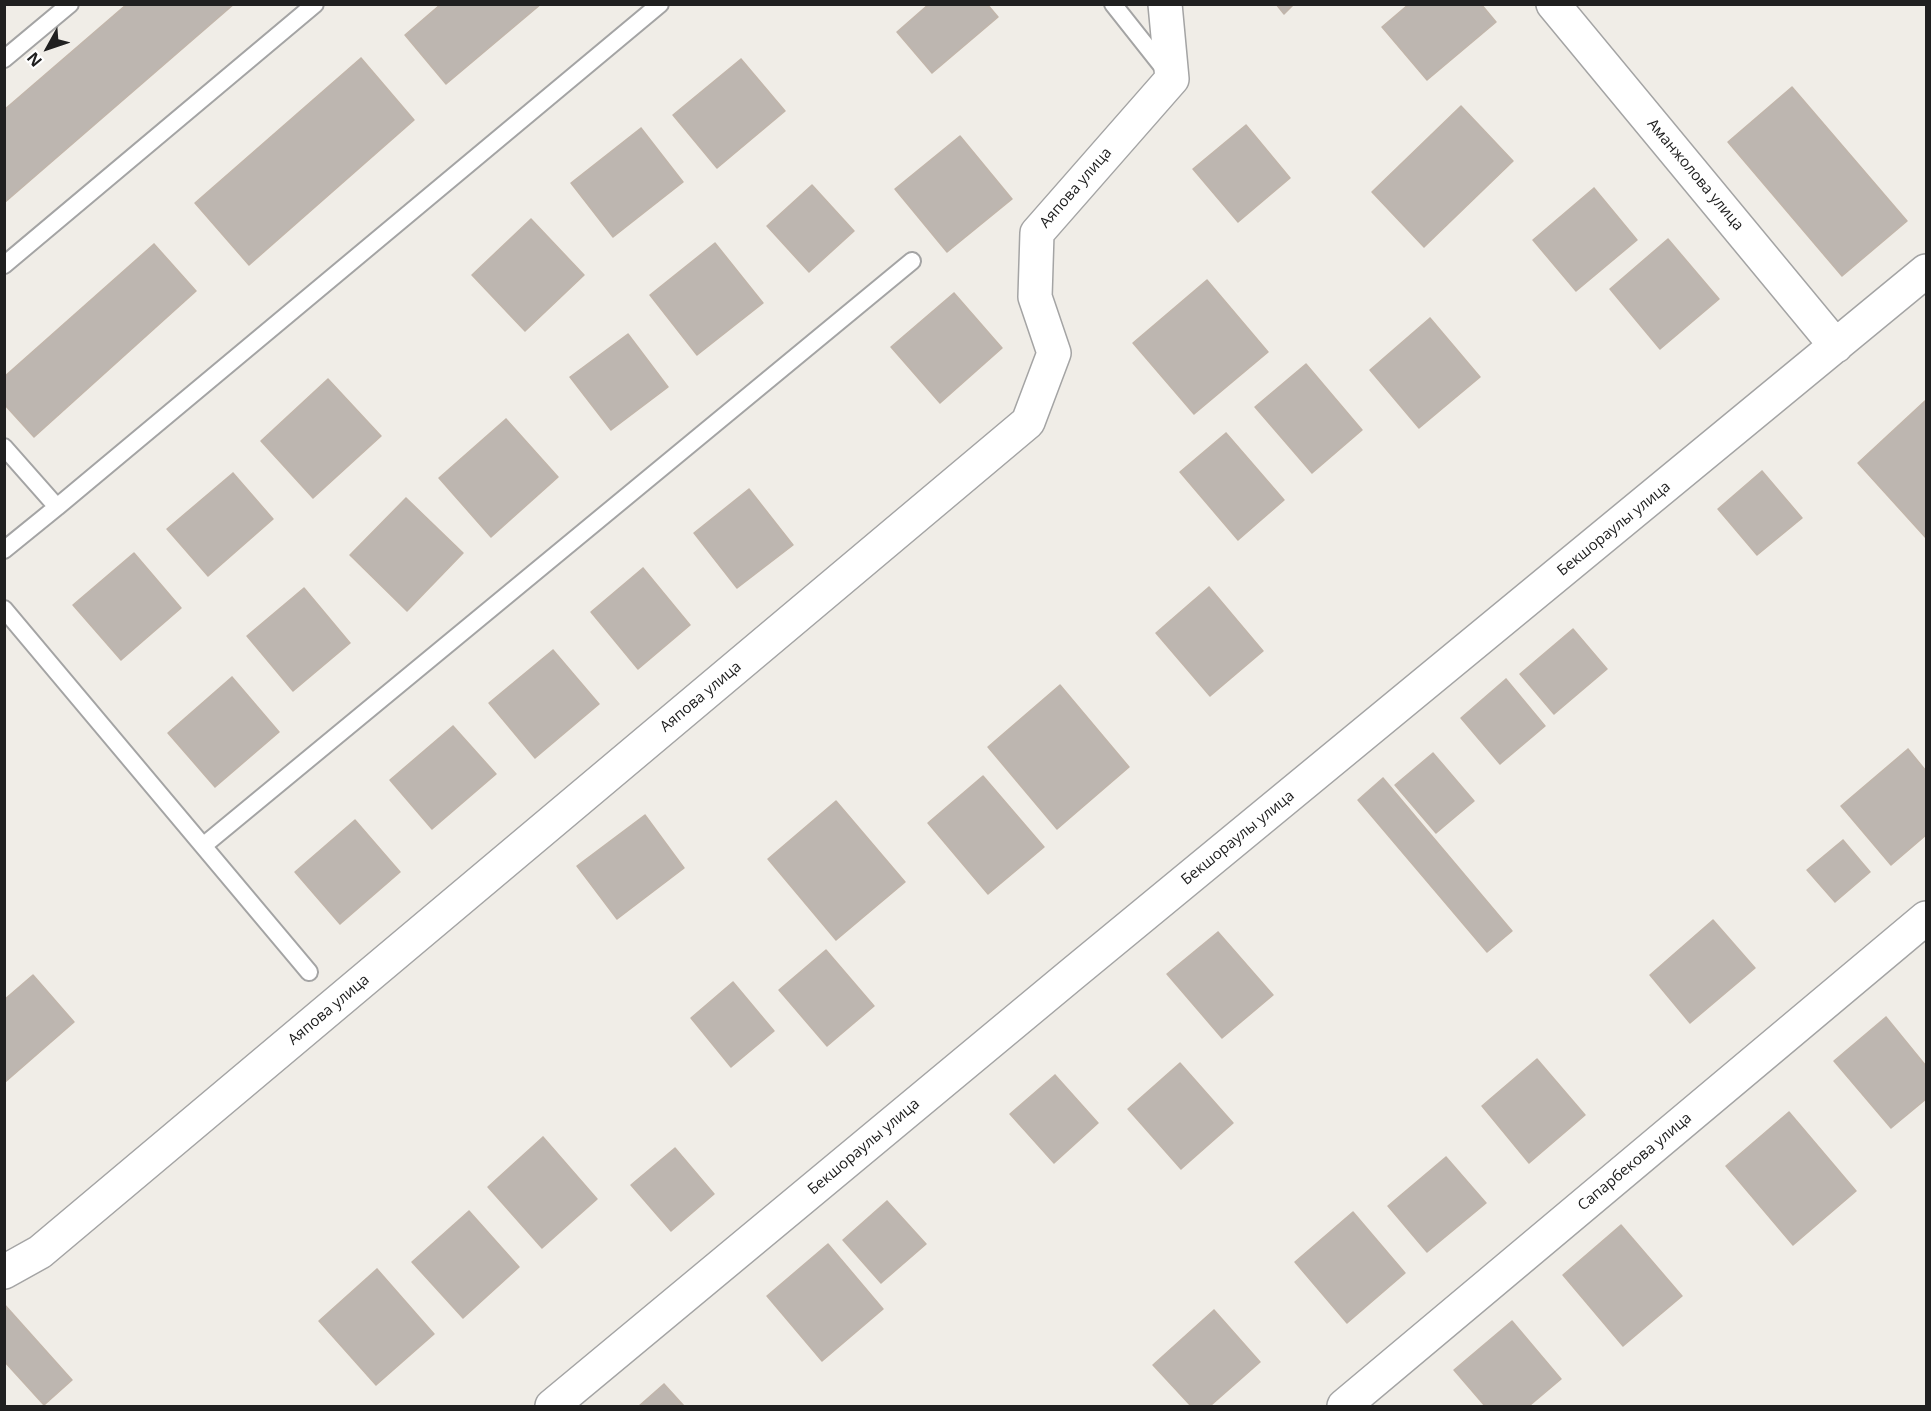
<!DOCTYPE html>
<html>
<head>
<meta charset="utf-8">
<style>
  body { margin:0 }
  #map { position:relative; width:1931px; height:1411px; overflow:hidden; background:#f0ede7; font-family:"Open Sans",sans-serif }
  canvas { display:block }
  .frame { position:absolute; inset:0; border:6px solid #202020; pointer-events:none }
  .north { position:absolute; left:18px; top:18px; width:60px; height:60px; -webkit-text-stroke:4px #fff; paint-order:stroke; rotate:230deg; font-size:16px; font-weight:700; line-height:24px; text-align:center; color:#202020 }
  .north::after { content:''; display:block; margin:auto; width:21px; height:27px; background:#202020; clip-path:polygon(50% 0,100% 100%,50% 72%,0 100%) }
</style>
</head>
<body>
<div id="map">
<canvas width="1931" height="1411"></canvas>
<div class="frame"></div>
<div class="north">N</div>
</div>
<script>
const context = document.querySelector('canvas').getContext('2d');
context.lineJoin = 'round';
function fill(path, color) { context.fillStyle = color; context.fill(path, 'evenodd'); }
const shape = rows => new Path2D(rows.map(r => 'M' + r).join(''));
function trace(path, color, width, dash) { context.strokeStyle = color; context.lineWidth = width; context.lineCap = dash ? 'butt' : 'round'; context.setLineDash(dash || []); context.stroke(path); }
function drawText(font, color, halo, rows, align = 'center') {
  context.font = font + ' "Open Sans",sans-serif'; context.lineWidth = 4.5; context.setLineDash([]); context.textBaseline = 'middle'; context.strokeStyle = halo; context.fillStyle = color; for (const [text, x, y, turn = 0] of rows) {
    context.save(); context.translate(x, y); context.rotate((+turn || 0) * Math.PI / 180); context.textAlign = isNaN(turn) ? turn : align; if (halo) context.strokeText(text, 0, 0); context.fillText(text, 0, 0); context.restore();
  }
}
const building = shape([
  [127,4,234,4,4,203,4,110,127,4],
  [441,4,541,4,446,84,405,35,441,4],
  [929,4,987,4,998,17,932,73,897,32,929,4],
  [1276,4,1294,4,1284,14,1276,4],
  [1409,4,1481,4,1496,22,1427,80,1382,27,1409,4],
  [361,58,414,120,249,265,195,203,361,58],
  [741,59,785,111,717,168,673,115,741,59],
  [1792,87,1907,221,1842,276,1728,142,1792,87],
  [1461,106,1513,161,1424,247,1372,192,1461,106],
  [1246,125,1290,178,1238,222,1193,169,1246,125],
  [641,128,683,182,613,237,571,183,641,128],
  [960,136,1012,199,947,252,895,189,960,136],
  [812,185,854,231,809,272,767,226,812,185],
  [1594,188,1637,240,1576,291,1533,240,1594,188],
  [531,219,584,275,525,331,472,275,531,219],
  [1668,239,1719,299,1660,349,1610,289,1668,239],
  [715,243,763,303,697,355,650,295,715,243],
  [154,244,196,291,34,437,4,404,4,377,154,244],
  [1207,280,1268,352,1194,414,1133,343,1207,280],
  [954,293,1002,348,940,403,891,347,954,293],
  [1430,318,1480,377,1419,428,1370,370,1430,318],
  [628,334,668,387,611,430,570,377,628,334],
  [1306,364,1362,430,1312,473,1255,407,1306,364],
  [328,379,381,436,313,498,261,441,328,379],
  [1926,400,1926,538,1858,463,1926,400],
  [506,419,558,477,491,537,439,478,506,419],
  [1226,433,1284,500,1238,540,1180,472,1226,433],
  [1762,471,1802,518,1757,555,1718,509,1762,471],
  [233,473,273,519,208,576,167,529,233,473],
  [749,489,793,545,737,588,694,533,749,489],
  [406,498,463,553,407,611,350,555,406,498],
  [134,553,181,608,121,660,73,605,134,553],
  [643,568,690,625,638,669,591,612,643,568],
  [1209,587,1263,651,1210,696,1156,633,1209,587],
  [304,588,350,643,293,691,247,636,304,588],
  [1573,629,1607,669,1554,714,1520,674,1573,629],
  [553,650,599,704,535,758,489,703,553,650],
  [232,677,279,732,215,787,168,733,232,677],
  [1506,679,1545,726,1500,764,1461,718,1506,679],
  [1060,685,1129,767,1057,829,988,747,1060,685],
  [453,726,496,774,432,829,390,780,453,726],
  [1908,749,1926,771,1926,835,1891,865,1841,806,1908,749],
  [1433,753,1474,801,1436,833,1395,785,1433,753],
  [983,776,1044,847,988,894,928,823,983,776],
  [1383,778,1512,931,1487,952,1358,800,1383,778],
  [836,801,905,882,836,940,768,859,836,801],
  [645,815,684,868,617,919,577,866,645,815],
  [355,820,400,872,340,924,295,872,355,820],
  [1843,840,1870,872,1835,902,1807,870,1843,840],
  [1713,920,1755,968,1690,1023,1650,975,1713,920],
  [1218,932,1273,995,1222,1038,1167,974,1218,932],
  [826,950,874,1006,827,1046,779,990,826,950],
  [33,975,74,1022,4,1083,4,1000,33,975],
  [733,982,774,1031,731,1067,691,1018,733,982],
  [1886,1017,1926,1066,1926,1099,1891,1128,1834,1061,1886,1017],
  [1537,1059,1585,1115,1529,1163,1482,1106,1537,1059],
  [1180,1063,1233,1123,1181,1169,1128,1109,1180,1063],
  [1055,1075,1098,1123,1054,1163,1010,1114,1055,1075],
  [1789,1112,1856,1191,1793,1245,1726,1166,1789,1112],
  [543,1137,597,1199,542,1248,488,1187,543,1137],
  [675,1148,714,1194,671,1231,631,1185,675,1148],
  [1446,1157,1486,1203,1427,1252,1388,1206,1446,1157],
  [887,1201,926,1244,881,1283,843,1240,887,1201],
  [469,1211,519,1267,463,1318,412,1262,469,1211],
  [1353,1212,1405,1273,1347,1323,1295,1262,1353,1212],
  [1621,1225,1682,1296,1623,1346,1563,1275,1621,1225],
  [828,1244,883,1309,822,1361,767,1296,828,1244],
  [377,1269,434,1334,376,1385,319,1321,377,1269],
  [4,1304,72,1380,44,1405,4,1361,4,1304],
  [1214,1310,1260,1362,1210,1406,1191,1406,1153,1365,1214,1310],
  [1512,1321,1561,1379,1529,1406,1485,1406,1454,1370,1512,1321],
  [664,1384,684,1406,639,1406,664,1384]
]);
fill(building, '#bdb6b0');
trace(building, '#c1b5aa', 1.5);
const service = shape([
  [1113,4,1166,71],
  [4,59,70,4],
  [4,265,315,4],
  [4,447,57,507,4,550],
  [57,507,660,4],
  [4,609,309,972],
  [203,846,912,261]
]);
const minor = shape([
  [1553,4,1836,346],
  [4,1272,40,1252,1028,422,1054,353,1035,297,1037,233,1172,79,1165,4],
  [552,1406,1071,975,1926,271],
  [1344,1406,1926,918]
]);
trace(service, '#a4a4a4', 20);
trace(minor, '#a4a4a4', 36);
trace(service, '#fff', 16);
trace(minor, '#fff', 33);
drawText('15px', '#202020', '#fff', [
  ["Аманжолова улица",1695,175,50],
  ["Аяпова улица",1076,188,-49],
  ["Бекшораулы улица",1614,529,-39],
  ["Аяпова улица",701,697,-40],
  ["Бекшораулы улица",1238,838,-39],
  ["Аяпова улица",329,1010,-40],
  ["Бекшораулы улица",864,1147,-40],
  ["Сапарбекова улица",1635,1162,-40]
]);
</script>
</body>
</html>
